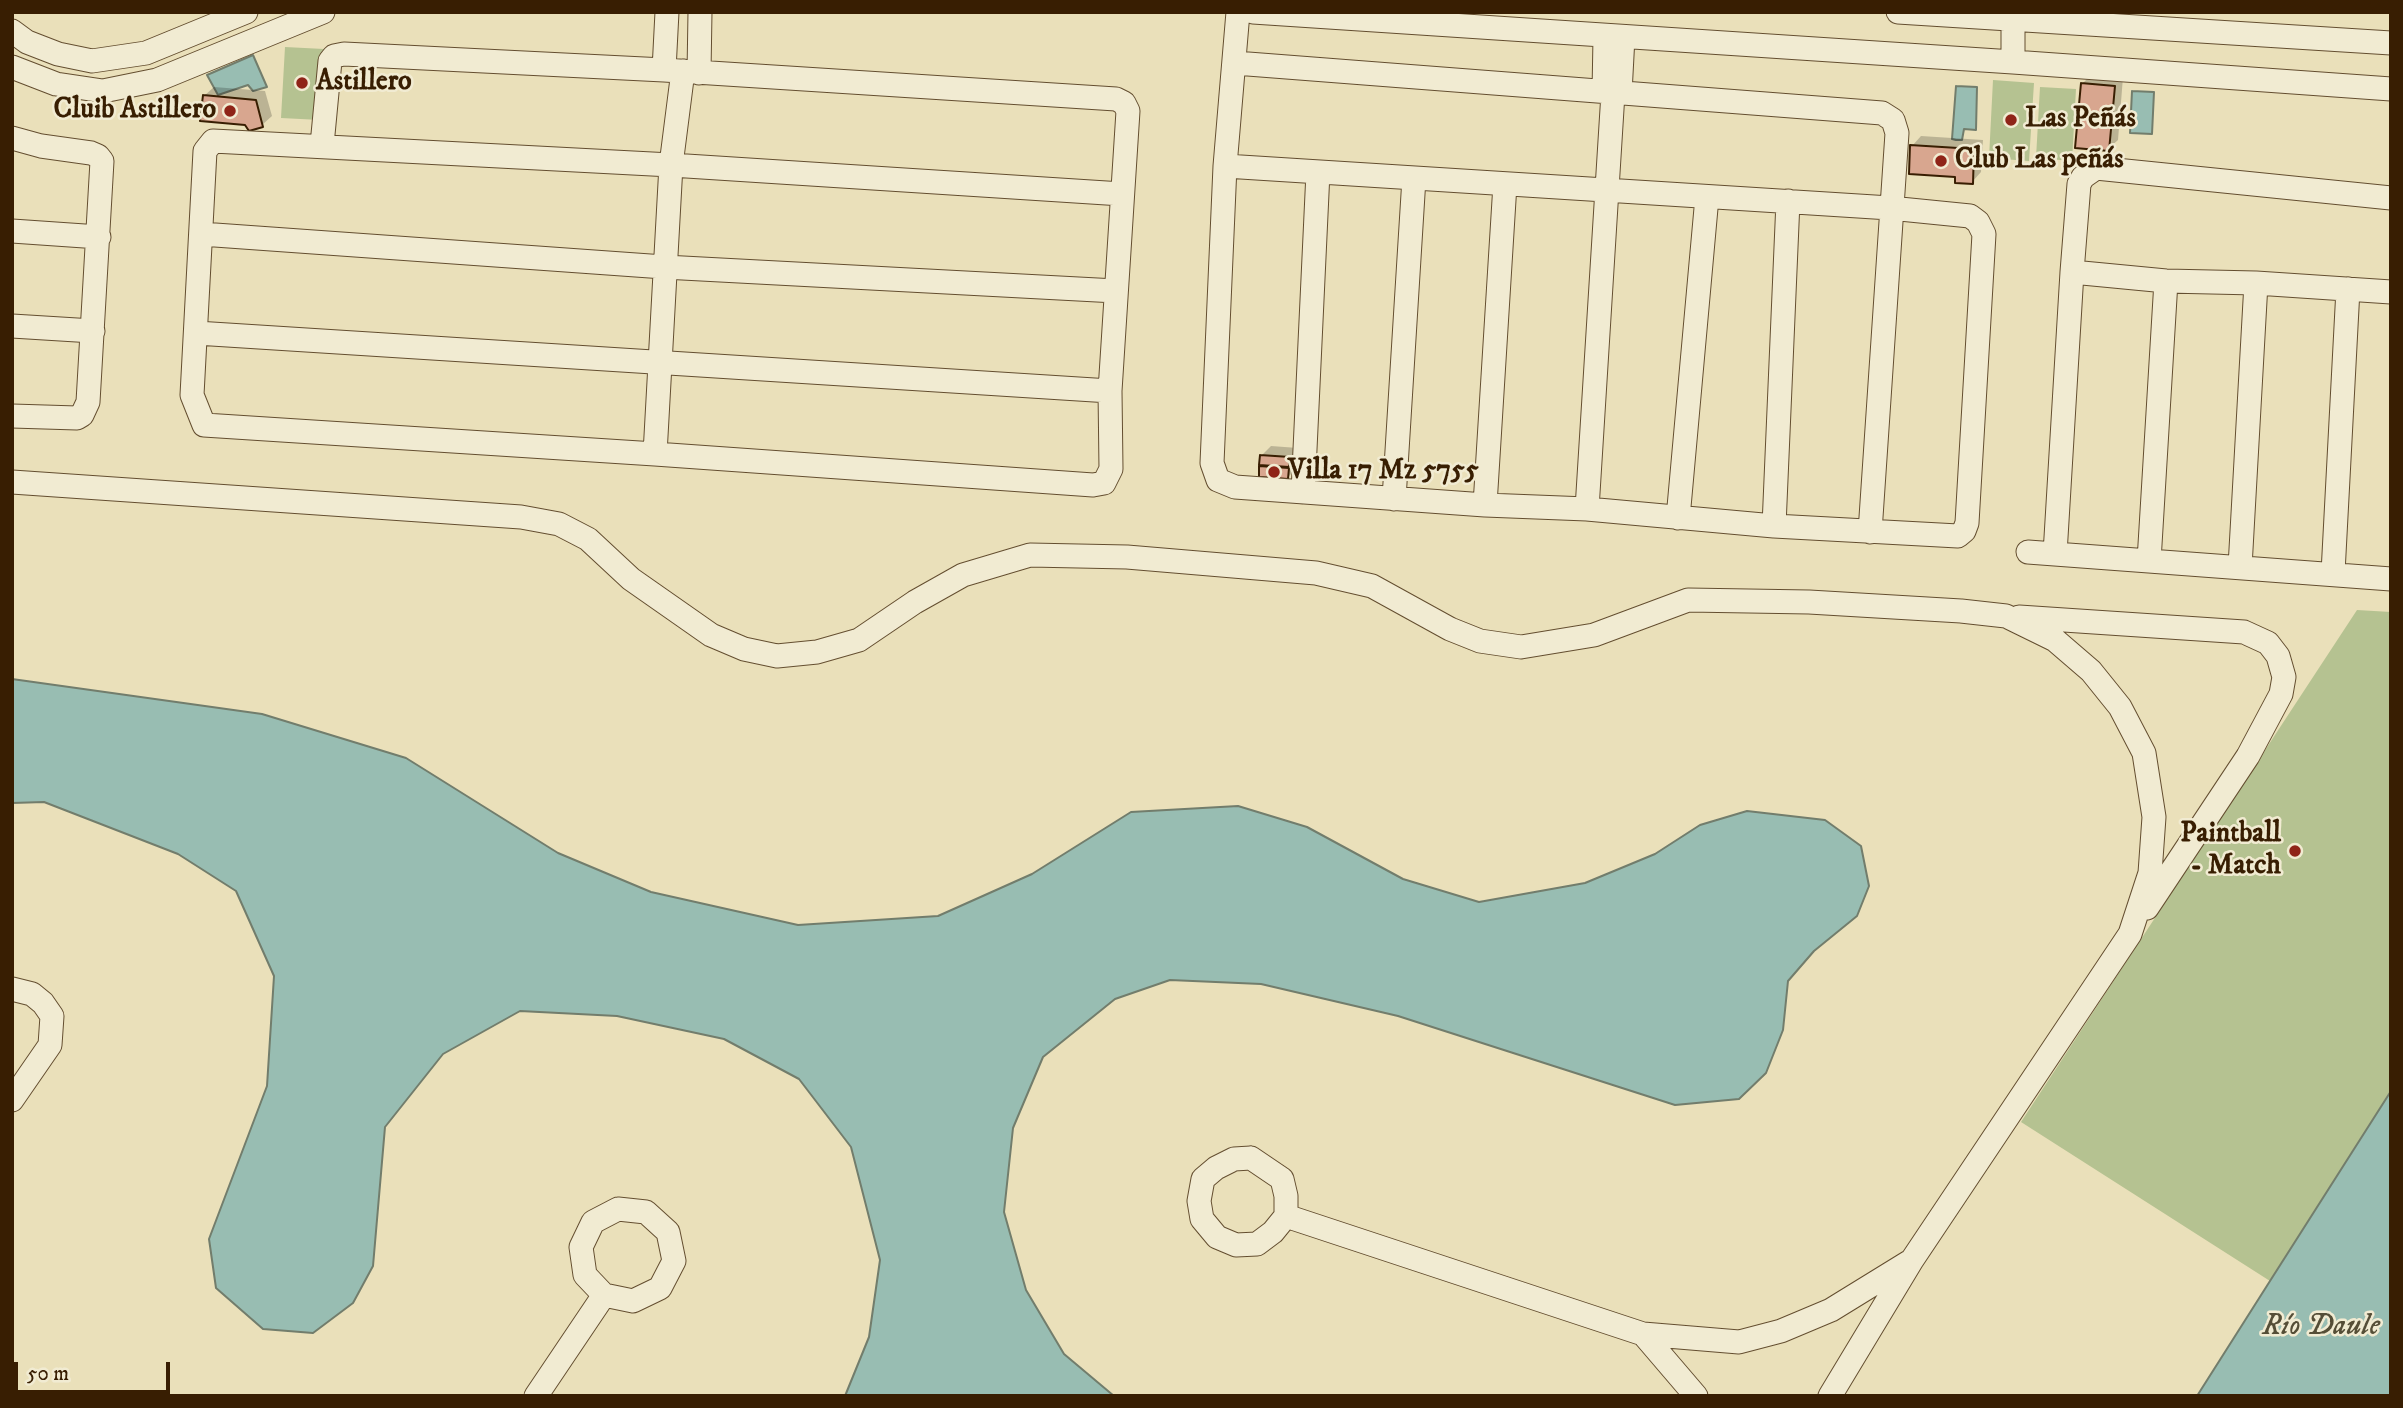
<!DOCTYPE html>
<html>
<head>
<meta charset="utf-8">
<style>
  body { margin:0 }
  #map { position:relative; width:2403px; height:1408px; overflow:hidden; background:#eae0ba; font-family:"IM FELL DW Pica",serif }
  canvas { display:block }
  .frame { position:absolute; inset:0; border:14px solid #381e02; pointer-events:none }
  .scale { position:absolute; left:14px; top:1362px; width:156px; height:32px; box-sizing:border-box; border:4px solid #381e02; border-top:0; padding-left:9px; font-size:21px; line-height:24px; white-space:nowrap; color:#381e02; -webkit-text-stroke:5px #f1ebd2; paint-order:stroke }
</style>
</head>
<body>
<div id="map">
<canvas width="2403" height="1408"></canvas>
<div class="frame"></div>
<div class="scale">50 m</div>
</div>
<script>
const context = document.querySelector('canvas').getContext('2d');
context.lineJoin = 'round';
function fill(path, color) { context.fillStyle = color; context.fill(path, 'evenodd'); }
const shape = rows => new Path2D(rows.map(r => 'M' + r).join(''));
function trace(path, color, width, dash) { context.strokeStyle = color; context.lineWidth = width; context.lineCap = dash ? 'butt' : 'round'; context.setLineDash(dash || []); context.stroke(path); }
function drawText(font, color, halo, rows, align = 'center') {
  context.font = font + ' "IM FELL DW Pica",serif'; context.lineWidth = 5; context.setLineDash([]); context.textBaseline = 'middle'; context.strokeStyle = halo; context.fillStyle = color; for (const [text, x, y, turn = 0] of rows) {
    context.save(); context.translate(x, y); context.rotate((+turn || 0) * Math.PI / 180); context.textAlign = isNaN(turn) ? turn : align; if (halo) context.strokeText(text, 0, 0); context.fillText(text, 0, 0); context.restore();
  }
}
fill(shape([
  [285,47,324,49,320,120,281,118],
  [1993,80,2034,83,2029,161,1989,158],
  [2040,87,2076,89,2072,161,2036,158],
  [2357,610,2391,612,2391,1091,2270,1281,2021,1122]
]), '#b5c291');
const water = shape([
  [253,55,267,87,253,91,248,85,218,95,207,75,253,55],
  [1956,86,1977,87,1976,130,1964,129,1962,140,1956,140,1952,139,1956,86],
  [2132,91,2154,92,2152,134,2130,133,2132,91],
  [12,679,262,714,406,758,558,853,651,892,798,925,938,916,1032,874,1131,812,1238,806,1307,827,1403,879,1479,902,1585,883,1655,854,1700,825,1747,811,1825,820,1861,846,1869,886,1857,916,1814,951,1788,981,1783,1030,1766,1073,1739,1099,1675,1105,1398,1016,1261,984,1170,980,1115,999,1043,1057,1013,1128,1004,1212,1026,1290,1064,1354,1114,1396,845,1396,869,1337,880,1260,851,1147,799,1079,724,1039,617,1016,520,1011,443,1054,385,1127,373,1266,353,1303,313,1333,263,1329,216,1288,209,1239,267,1086,274,976,236,891,178,854,44,802,12,803,12,679],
  [2391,1091,2391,1396,2197,1396,2270,1281,2391,1091]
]);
fill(water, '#98bdb2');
trace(water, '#727d6c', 2);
fill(shape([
  [2092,74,2123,77,2118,140,2108,149,2082,84],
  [214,87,265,91,272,116,262,125,247,124,204,96],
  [1921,136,1983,140,1981,172,1972,182,1957,175,1912,146],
  [1271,446,1298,448,1297,468,1288,477,1260,475,1262,455]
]), '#0003');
const building = shape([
  [2081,83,2115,86,2109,151,2075,148,2081,83],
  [203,95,256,100,263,127,249,131,245,125,200,121,203,95],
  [1910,145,1974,149,1973,184,1955,183,1955,177,1909,174,1910,145],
  [1260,455,1290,457,1289,467,1259,465,1260,455],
  [1259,466,1289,468,1288,479,1259,477,1259,466]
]);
fill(building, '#d8a68f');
trace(building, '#381e02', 2);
const minor = shape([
  [1253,12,2013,62,2391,89],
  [1898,12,2391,43],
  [12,31,27,42,58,54,92,61,146,53,246,12],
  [2013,62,2013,20],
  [1235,63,1882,113,1893,120,1897,133,1870,532],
  [12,67,56,84,103,91,157,80,323,12],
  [664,70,667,12],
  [699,73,700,12],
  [1604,92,1605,37],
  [1620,93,1623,37],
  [12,138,41,146,91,153,98,156,102,161,88,402,82,415,77,418,12,416],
  [322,145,330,61,334,56,344,54,664,70,1116,99,1124,103,1128,111,1110,391,1111,469,1104,483,1093,485,655,454,204,425,192,395,205,151,213,141,671,165,1122,194],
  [1225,166,1890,208,1970,216,1978,222,1984,234,1967,523,1964,531,1958,536,1774,526,1587,509,1485,505,1235,487,1218,480,1212,463,1225,166,1238,12],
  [12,231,99,237],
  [201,234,664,267,1116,291],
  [2072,272,2166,281,2256,283,2391,292],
  [12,326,93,331],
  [196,333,1110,391],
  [655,454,671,165,683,71],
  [12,482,521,517,559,524,588,539,631,579,711,635,744,649,777,656,817,652,859,640,915,602,963,575,1030,555,1127,557,1316,573,1372,586,1450,629,1480,641,1521,647,1594,635,1688,600,1809,602,1961,611,2006,616,2055,640,2091,671,2120,707,2144,753,2154,817,2150,873,2130,934,1912,1260,1830,1396],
  [1303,492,1318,172],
  [1394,499,1414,178],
  [1485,505,1505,184],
  [1587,509,1613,93],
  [1678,518,1707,197],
  [1774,526,1788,201],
  [2028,552,2391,579],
  [2055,554,2072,272,2079,184,2083,177,2096,168,2391,198],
  [2149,561,2166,281],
  [2240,567,2256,283],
  [2333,573,2348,289],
  [2019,617,2244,632,2268,643,2278,656,2284,677,2281,694,2248,756,2147,908],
  [12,989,32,994,43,1003,52,1016,50,1045,12,1100],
  [1251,1158,1282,1179,1286,1196,1286,1216,1273,1232,1257,1244,1236,1245,1217,1237,1202,1219,1199,1201,1203,1179,1216,1168,1234,1159,1251,1158],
  [618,1209,646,1212,668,1232,674,1261,660,1288,633,1301,604,1295,585,1275,581,1247,593,1222,618,1209],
  [1286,1216,1643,1334,1739,1342,1781,1331,1831,1310,1909,1262],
  [1643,1334,1696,1396],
  [536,1396,604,1295]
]);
trace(minor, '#644e30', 25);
trace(minor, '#f1ebd2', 23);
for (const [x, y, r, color] of [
  [302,83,7,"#8f2418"],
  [230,111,7,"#8f2418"],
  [2011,120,7,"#8f2418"],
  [1941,161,7,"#8f2418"],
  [1274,472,7,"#8f2418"],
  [2295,851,7,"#8f2418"]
]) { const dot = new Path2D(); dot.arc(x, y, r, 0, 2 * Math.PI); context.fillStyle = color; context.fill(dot); trace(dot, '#f1ebd2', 2.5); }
drawText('bold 28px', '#381e02', '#f1ebd2', [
  ["Astillero",316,83],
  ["Cluib Astillero",216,111,"right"],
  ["Las Peñás",2025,120],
  ["Club Las peñás",1955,161],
  ["Villa 17 Mz 5755",1288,472],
  ["Paintball",2281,835,"right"],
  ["- Match",2281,867,"right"]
], 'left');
drawText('italic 30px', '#554e37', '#f1ebd2', [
  ["Río Daule",2321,1328]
]);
</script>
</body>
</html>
